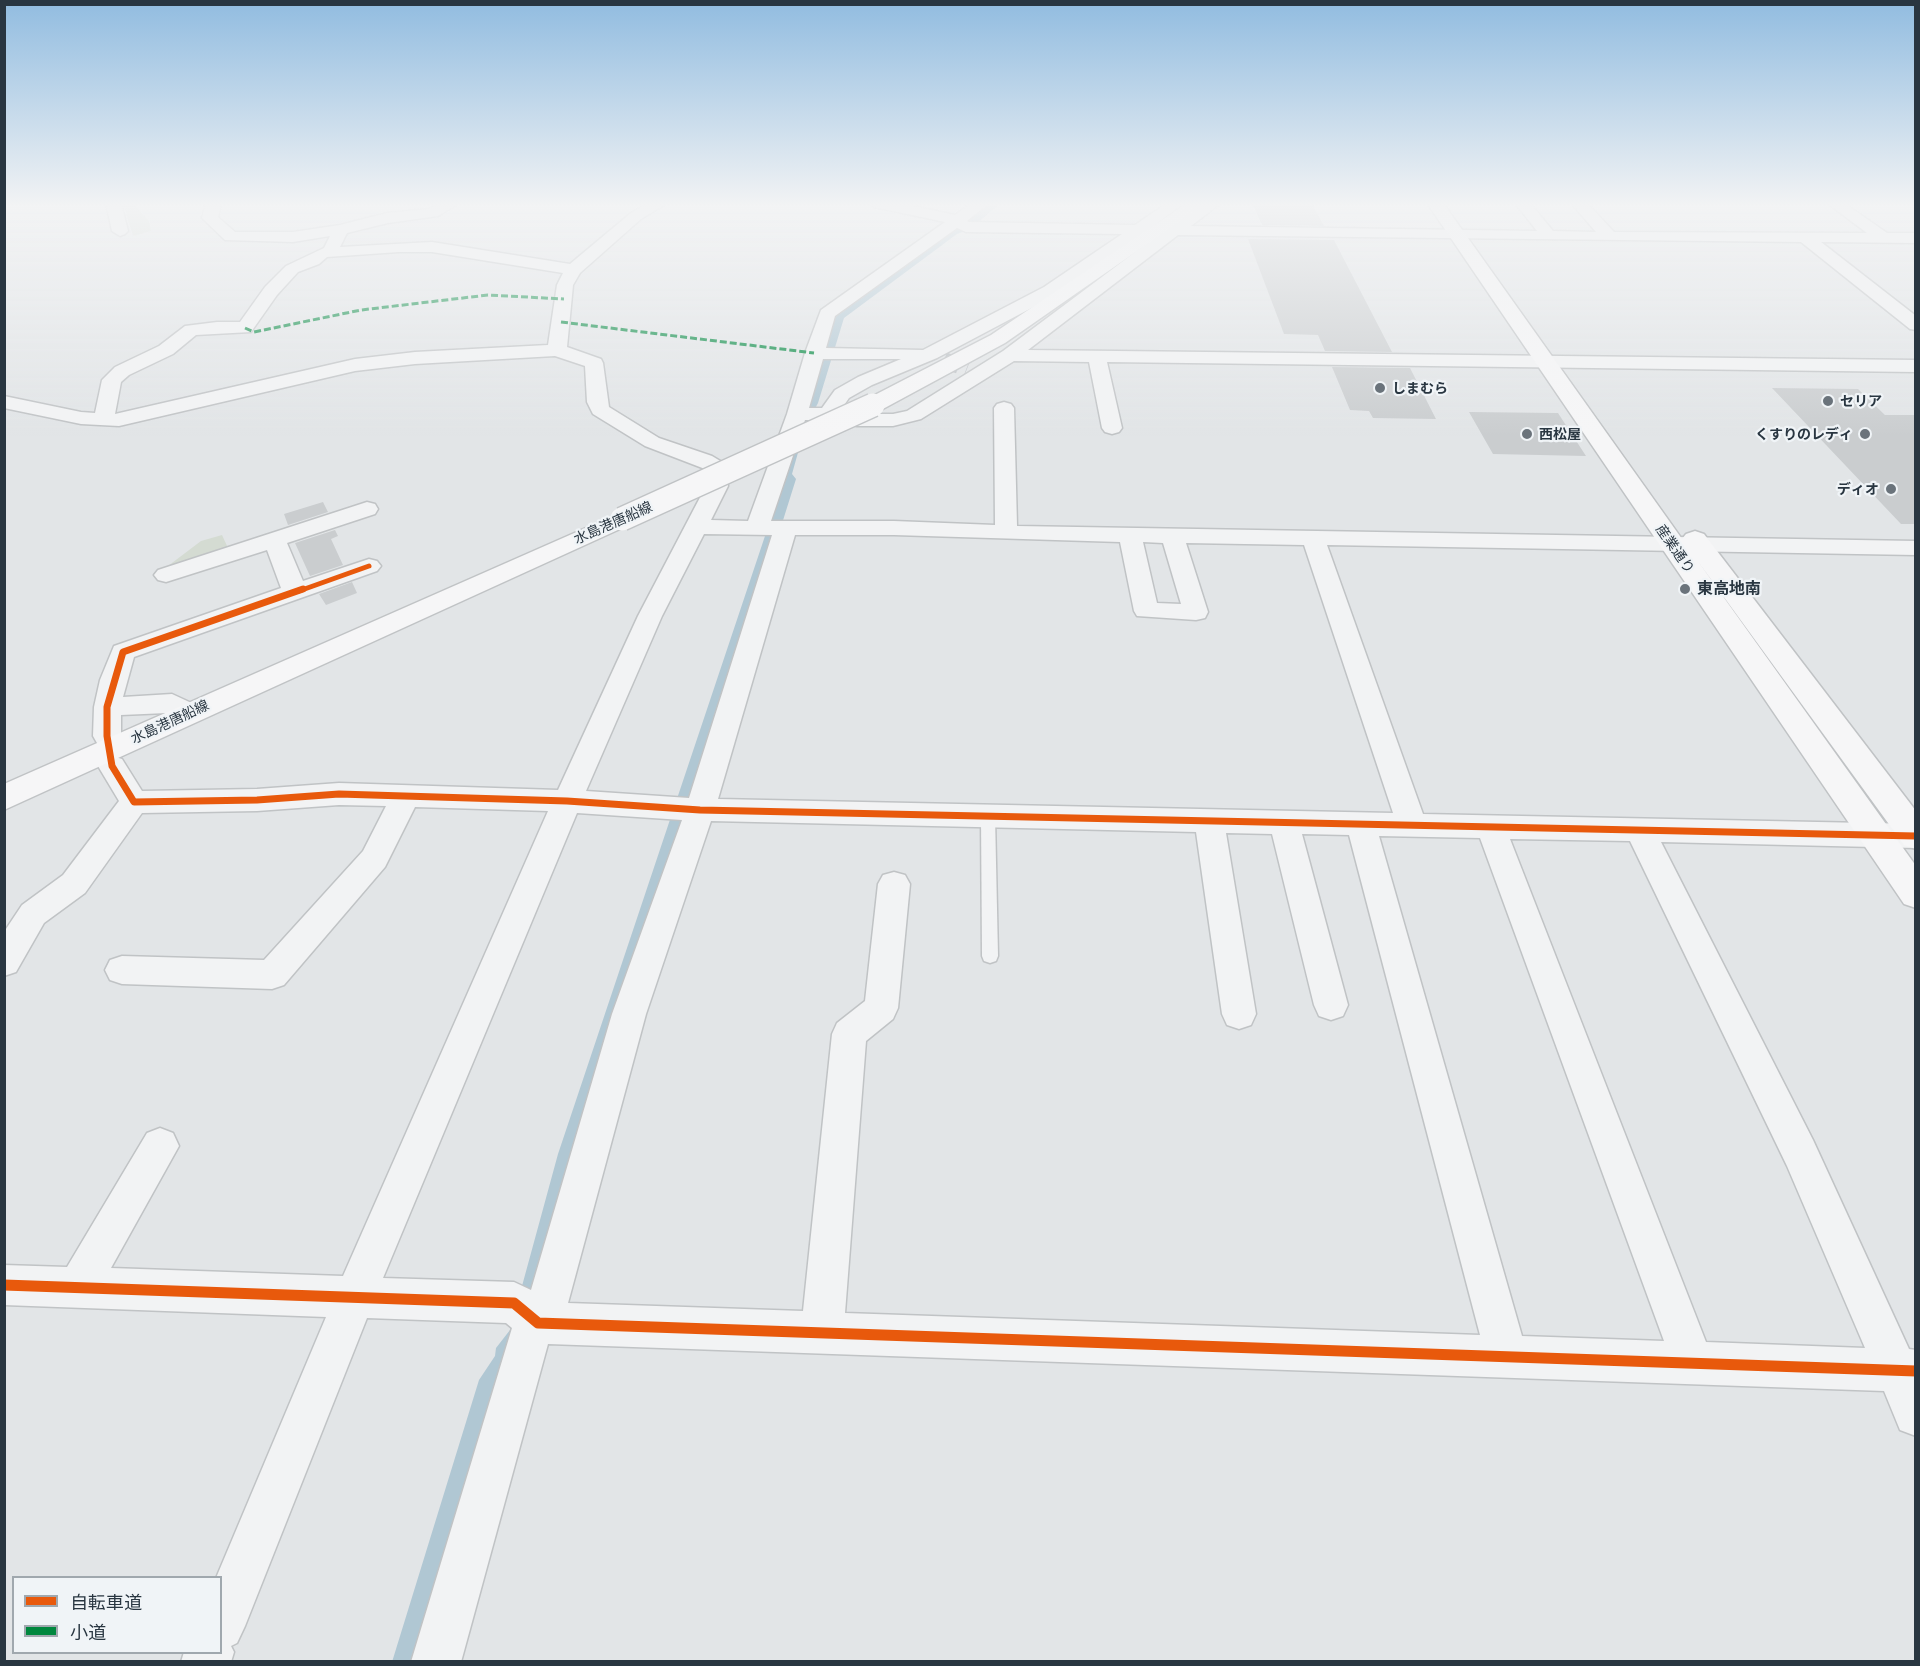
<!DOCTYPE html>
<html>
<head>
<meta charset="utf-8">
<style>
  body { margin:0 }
  #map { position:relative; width:1920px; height:1666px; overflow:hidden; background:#e2e5e7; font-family:Lato,"Noto Sans JP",sans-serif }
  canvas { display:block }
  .frame { position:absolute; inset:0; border:6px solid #293641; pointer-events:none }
  .legend { position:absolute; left:12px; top:1576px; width:210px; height:78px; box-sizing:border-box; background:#f0f4f7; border:2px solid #a0a8ae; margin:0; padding:8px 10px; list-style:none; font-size:18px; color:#293641 }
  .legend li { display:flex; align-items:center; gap:12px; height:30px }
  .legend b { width:30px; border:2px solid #a0a8ae }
</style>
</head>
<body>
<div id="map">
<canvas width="1920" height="1666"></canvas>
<div class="frame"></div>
<ul class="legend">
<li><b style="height:8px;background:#e8590c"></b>自転車道</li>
<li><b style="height:8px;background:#00873e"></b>小道</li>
</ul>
</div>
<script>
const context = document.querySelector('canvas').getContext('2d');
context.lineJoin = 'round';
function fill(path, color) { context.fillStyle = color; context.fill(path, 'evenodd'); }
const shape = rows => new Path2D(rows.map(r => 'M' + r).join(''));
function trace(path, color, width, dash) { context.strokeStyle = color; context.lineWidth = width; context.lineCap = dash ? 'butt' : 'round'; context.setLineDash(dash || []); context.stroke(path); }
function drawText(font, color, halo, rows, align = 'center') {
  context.font = font + ' Lato,"Noto Sans JP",sans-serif'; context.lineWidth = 4.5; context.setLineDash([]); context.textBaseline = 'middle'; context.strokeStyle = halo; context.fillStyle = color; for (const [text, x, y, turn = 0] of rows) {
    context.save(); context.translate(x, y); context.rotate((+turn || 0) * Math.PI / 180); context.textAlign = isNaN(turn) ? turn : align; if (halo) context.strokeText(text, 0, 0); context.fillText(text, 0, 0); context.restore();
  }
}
fill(shape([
  [123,203,132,203,149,221,151,231,133,236],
  [222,535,228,548,164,569,201,541]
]), '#d4dbd2');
fill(shape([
  [992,203,1001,203,970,229,957,234,844,318,818,403,806,426,799,449,792,474,796,479,779,533,419,1661,392,1662,479,1380,495,1356,496,1348,510,1330,558,1154,766,533,774,522,770,518,823,356,827,349,834,318]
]), '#b0c7d3');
fill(shape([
  [1252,203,1312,203,1324,226,1262,225],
  [1248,239,1334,240,1392,352,1325,351,1318,335,1284,334],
  [1332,367,1410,368,1436,419,1373,418,1369,411,1350,410],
  [1772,388,1858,389,1885,415,1916,415,1916,524,1901,524],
  [1469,412,1558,413,1586,456,1493,454],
  [323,502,328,512,288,525,284,514],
  [335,530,338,536,331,539,343,565,310,576,295,543],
  [352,582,357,593,326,605,319,594]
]), '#cacdcf');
trace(shape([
  [944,360,967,369]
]), '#bdc2c6', 16, [16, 8]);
const lane = shape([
  [988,810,993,812,995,816,998,956,996,961,990,963,984,961,982,956,981,816,983,812,988,810]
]);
const street = shape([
  [106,203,121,203,128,231,125,234,120,236,112,231,106,203],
  [206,203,221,203,218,217,235,232,293,232,340,225,387,213,429,209,440,203,459,203,438,216,388,223,347,233,340,247,432,242,570,264,631,213,648,203,667,203,641,219,580,273,573,285,567,347,601,359,603,363,609,407,659,438,712,456,722,462,726,466,728,486,711,520,748,521,787,414,805,353,821,310,945,222,874,207,867,203,899,203,955,215,972,203,989,203,967,221,969,222,1135,225,1167,203,1184,203,1155,225,1171,226,1204,203,1221,203,1191,226,1537,231,1515,203,1530,203,1553,231,1596,232,1571,203,1587,203,1614,232,1867,233,1827,203,1844,203,1887,233,1916,233,1916,243,1821,242,1916,316,1916,330,1910,329,1801,242,1178,235,1028,350,1916,360,1916,372,1107,362,1122,428,1119,432,1112,434,1105,432,1102,428,1089,362,1014,361,921,419,893,426,857,426,828,420,805,420,771,521,894,521,995,525,994,408,997,404,1004,402,1011,404,1014,408,1017,526,1916,541,1916,555,1327,545,1423,814,1916,824,1916,848,1661,842,1813,1140,1909,1349,1916,1350,1916,1436,1900,1430,1884,1391,548,1344,461,1662,411,1662,512,1328,506,1323,367,1318,245,1626,237,1643,231,1646,234,1652,231,1662,181,1662,184,1652,220,1652,220,1578,216,1578,326,1317,4,1305,4,1265,67,1267,147,1133,160,1128,173,1133,179,1146,111,1268,343,1276,548,811,415,807,385,867,284,985,272,989,122,984,110,980,105,970,110,960,122,956,264,960,363,851,386,806,339,805,257,811,142,813,85,893,44,923,16,972,4,976,4,932,22,905,63,875,119,801,98,766,102,759,112,756,122,759,142,791,257,789,339,783,558,790,638,616,706,486,705,469,645,446,593,414,587,402,585,366,555,356,415,364,355,371,119,426,81,424,4,408,4,396,81,412,95,413,102,380,115,367,159,346,185,326,217,322,240,322,265,287,286,266,324,248,330,236,293,242,225,240,202,218,206,203],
  [957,228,966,232,1122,234,1044,287,923,350,826,348,835,316,957,228],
  [1142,234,1158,235,1003,351,907,411,893,414,857,414,840,411,849,398,872,385,937,358,1056,295,1142,234],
  [399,252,432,252,563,273,557,285,548,345,415,352,355,359,115,414,121,382,129,375,173,354,196,335,251,332,277,295,298,272,319,264,327,257,399,252],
  [823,359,901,359,858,377,835,390,822,408,809,408,823,359],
  [704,534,772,535,689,798,586,791,662,616,704,534],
  [795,535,894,535,1120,542,1134,611,1137,616,1196,620,1205,618,1208,612,1186,543,1304,545,1393,813,718,799,795,535],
  [1143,542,1163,543,1181,604,1157,603,1143,542],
  [577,813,682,820,612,1014,531,1290,514,1282,383,1278,577,813],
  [711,821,1196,832,1222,1014,1227,1025,1239,1029,1251,1025,1256,1014,1226,833,1272,834,1314,1005,1319,1016,1331,1020,1343,1016,1348,1005,1302,834,1349,835,1480,1335,845,1313,866,1041,893,1019,898,1008,910,884,905,875,894,872,883,875,878,884,865,1001,837,1023,832,1034,803,1311,568,1303,646,1014,711,821],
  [1379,836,1480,838,1664,1341,1522,1336,1379,836],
  [1510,839,1630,841,1787,1166,1865,1348,1706,1342,1510,839],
  [367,502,375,504,378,509,375,514,287,543,303,581,369,559,377,561,381,566,377,571,134,657,123,697,172,694,198,706,202,713,198,720,188,722,167,713,121,715,121,736,117,743,107,746,97,743,93,736,94,707,100,680,114,646,281,588,267,550,166,582,158,580,154,575,158,570,367,502]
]);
const secondary = shape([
  [1187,203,1206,203,1005,343,881,410,873,412,865,410,862,405,865,400,991,335,1187,203],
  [1427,203,1443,203,1682,539,1686,534,1695,531,1704,534,1916,811,1916,849,1904,845,1697,560,1916,866,1916,908,1904,904,1427,203],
  [622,512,631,514,634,519,631,524,4,810,4,784,622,512]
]);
trace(lane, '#c0c3c5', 3);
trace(street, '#c0c3c5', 3);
trace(secondary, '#c0c3c5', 3);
fill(lane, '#f2f3f4');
fill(street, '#f2f3f4');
fill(secondary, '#f6f6f7');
const secondaryBridge = shape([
  [622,519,873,405]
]);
trace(secondaryBridge, '#c0c3c5', 26, []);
trace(secondaryBridge, '#f6f6f7', 23);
trace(shape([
  [561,322,814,353],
  [245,328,254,332,361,310,488,295,564,299]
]), '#00873e', 3, [7, 3]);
trace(shape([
  [299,591,369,566]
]), '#e8590c', 5);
trace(shape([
  [303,589,123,652,107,707,107,736,112,766,134,802,257,800,339,794,567,801,700,810,1916,836]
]), '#e8590c', 7);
trace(shape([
  [4,1285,514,1303,538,1323,1916,1371]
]), '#e8590c', 11);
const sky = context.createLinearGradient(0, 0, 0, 436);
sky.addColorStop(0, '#91bce0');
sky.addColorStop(0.47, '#f2f3f4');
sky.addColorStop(1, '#f2f3f400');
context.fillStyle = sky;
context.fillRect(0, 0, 1920, 436);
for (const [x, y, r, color] of [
  [1380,388,6,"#6a737b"],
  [1828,401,6,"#6a737b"],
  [1527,434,6,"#6a737b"],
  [1865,434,6,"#6a737b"],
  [1891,489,6,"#6a737b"],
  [1685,589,6,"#6a737b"]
]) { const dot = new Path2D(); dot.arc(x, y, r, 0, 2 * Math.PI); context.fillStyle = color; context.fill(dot); trace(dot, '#f0f4f7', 2); }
drawText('bold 14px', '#293641', '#f0f4f7', [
  ["しまむら",1392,388],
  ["セリア",1840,401],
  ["西松屋",1539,434],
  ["くすりのレディ",1853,434,"right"],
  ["ディオ",1879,489,"right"]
], 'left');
drawText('14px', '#293641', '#f0f4f7', [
  ["水島港唐船線",613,523,-24],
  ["産業通り",1675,549,55],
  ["水島港唐船線",170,722,-25]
]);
drawText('bold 16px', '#293641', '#f0f4f7', [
  ["東高地南",1697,589]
], 'left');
</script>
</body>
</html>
